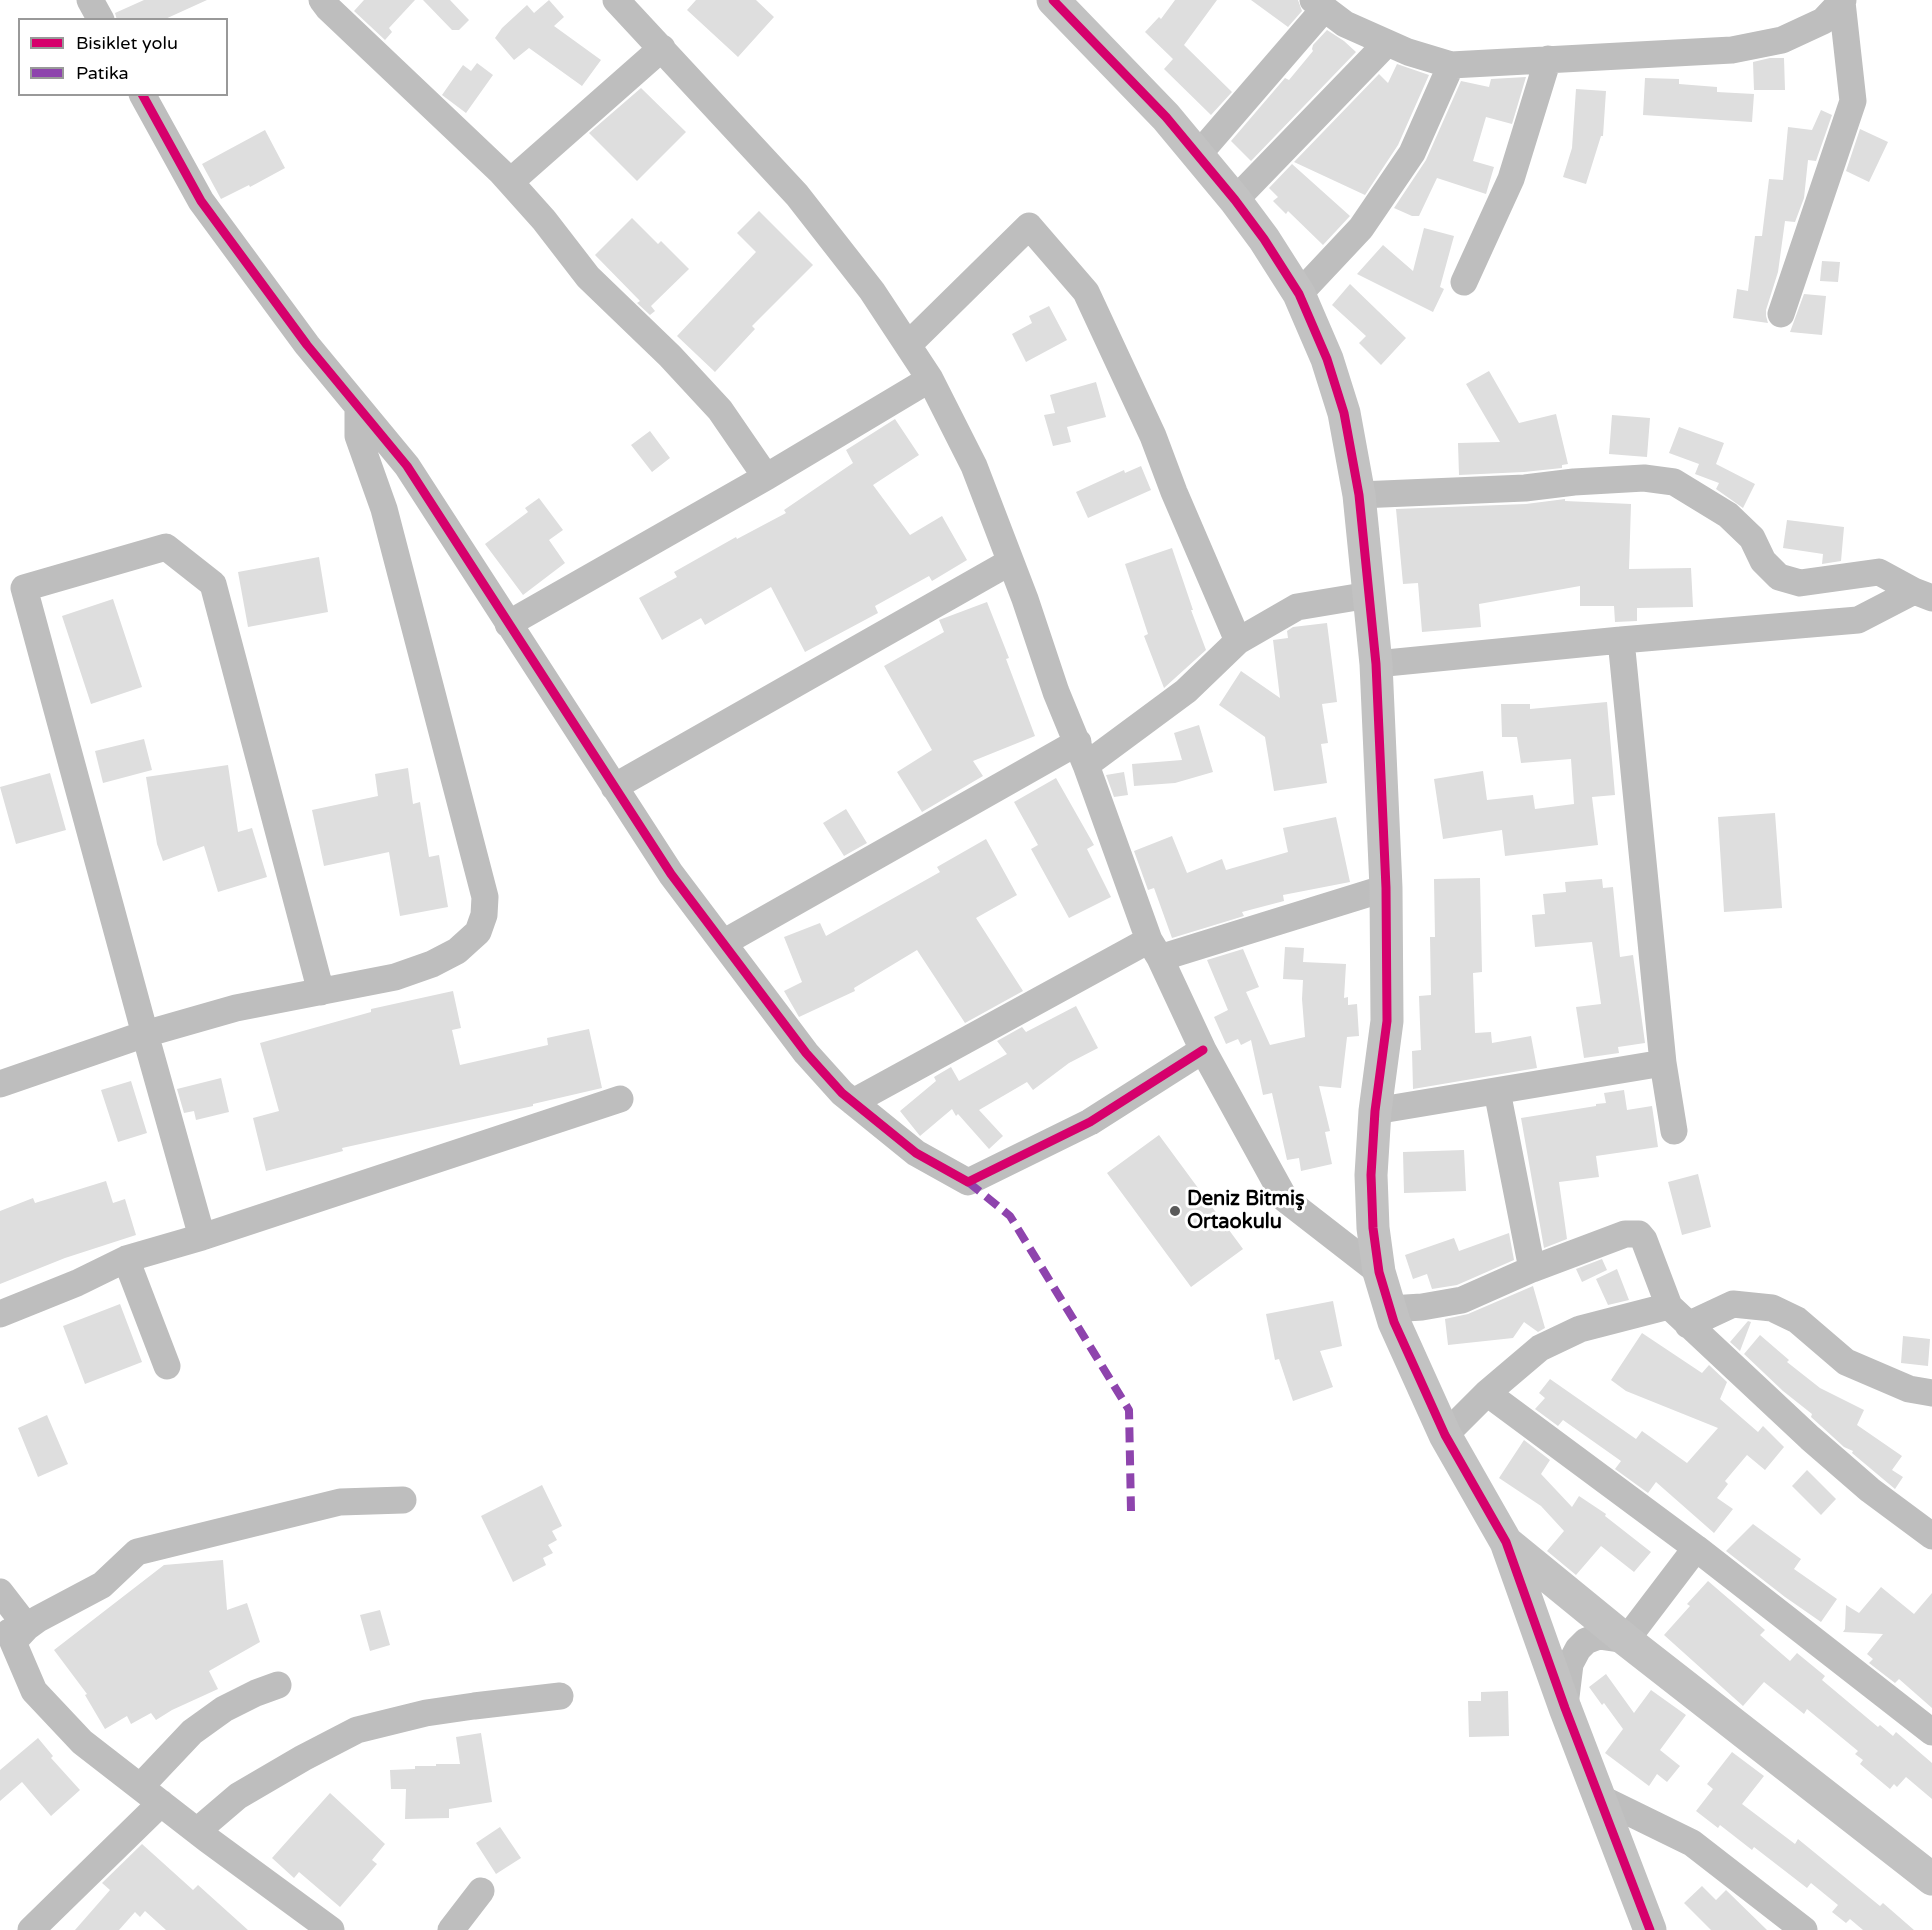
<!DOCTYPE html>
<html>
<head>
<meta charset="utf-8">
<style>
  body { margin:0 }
  #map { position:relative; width:1932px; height:1930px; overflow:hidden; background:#fff; font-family:"Varela Round",sans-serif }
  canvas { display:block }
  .legend { position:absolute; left:18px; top:18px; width:210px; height:78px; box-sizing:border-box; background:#fff; border:2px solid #999; margin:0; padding:8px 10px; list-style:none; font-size:18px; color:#000 }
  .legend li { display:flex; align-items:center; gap:12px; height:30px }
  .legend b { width:30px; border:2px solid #999 }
</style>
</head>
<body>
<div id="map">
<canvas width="1932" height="1930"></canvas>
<ul class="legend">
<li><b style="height:8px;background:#d6006c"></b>Bisiklet yolu</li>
<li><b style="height:8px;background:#8e44ad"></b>Patika</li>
</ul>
</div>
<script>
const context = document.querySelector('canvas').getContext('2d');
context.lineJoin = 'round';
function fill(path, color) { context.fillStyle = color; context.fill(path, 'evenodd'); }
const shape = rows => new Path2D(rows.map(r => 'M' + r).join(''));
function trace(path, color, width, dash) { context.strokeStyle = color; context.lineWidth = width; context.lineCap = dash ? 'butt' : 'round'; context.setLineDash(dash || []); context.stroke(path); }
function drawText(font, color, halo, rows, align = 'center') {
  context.font = font + ' "Varela Round",sans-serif'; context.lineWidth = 6; context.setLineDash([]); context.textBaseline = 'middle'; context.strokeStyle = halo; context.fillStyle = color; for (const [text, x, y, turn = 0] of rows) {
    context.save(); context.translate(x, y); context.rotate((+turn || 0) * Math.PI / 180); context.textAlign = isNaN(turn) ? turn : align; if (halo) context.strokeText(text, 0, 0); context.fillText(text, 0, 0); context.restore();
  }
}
fill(shape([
  [144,0,207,0,163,20,117,20,115,13],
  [364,0,415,0,389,28,392,32,385,40,354,11],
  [423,0,450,0,469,20,459,30,452,30],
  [549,0,564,17,554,26,601,60,582,86,529,48,514,60,495,38,502,28,527,5,534,13],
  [696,0,756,0,774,17,738,57,687,10],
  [1175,0,1217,0,1184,45,1232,92,1211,115,1164,69,1173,59,1145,32,1159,17,1161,19],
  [1251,0,1298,0,1302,11,1288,27],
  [1327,30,1344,41,1356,52,1251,161,1231,141,1285,78,1289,80,1313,51,1312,49,1313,45],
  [1770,58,1784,58,1785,90,1754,90,1753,62],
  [477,63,493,75,466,113,442,95,463,65,471,71],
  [1397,64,1429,75,1398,145,1365,195,1294,162,1379,74,1388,83],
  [1526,77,1512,124,1486,117,1473,161,1494,167,1486,194,1437,178,1419,216,1412,216,1394,208,1426,160,1461,81,1489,87,1491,79],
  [1645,78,1679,79,1679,84,1717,87,1717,92,1754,94,1752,122,1643,115],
  [641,88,686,132,637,181,589,133],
  [1576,89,1606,91,1603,136,1601,136,1586,184,1563,177,1572,148],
  [1821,110,1832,115,1816,161,1808,160,1804,198,1795,222,1785,221,1778,272,1766,310,1766,316,1768,323,1733,318,1737,289,1748,291,1755,236,1762,236,1769,179,1783,180,1788,127,1812,130],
  [1860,129,1888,142,1869,182,1846,171],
  [265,130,285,168,250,187,249,185,221,199,202,164],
  [1292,164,1350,216,1323,245,1288,211,1286,214,1273,201,1278,197,1269,188],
  [759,211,813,265,752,326,755,329,715,372,677,336,756,252,737,233],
  [632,218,658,244,661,241,689,269,651,306,655,311,650,315,637,303,640,301,595,255],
  [1424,228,1454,236,1440,287,1444,289,1433,312,1357,274,1383,245,1413,271],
  [1822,261,1840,262,1838,282,1820,281],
  [1350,284,1406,338,1381,365,1359,343,1366,336,1332,305],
  [1804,294,1826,296,1822,335,1790,332],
  [1049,306,1067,340,1026,362,1012,334,1032,323,1029,316],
  [1489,371,1519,423,1556,414,1568,464,1562,465,1562,468,1524,472,1459,475,1458,443,1500,442,1466,384],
  [1096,382,1106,417,1067,427,1071,442,1053,446,1044,415,1055,413,1050,395],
  [1612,415,1650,418,1647,457,1609,454],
  [895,419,919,455,873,485,910,535,942,516,967,560,932,581,929,576,875,606,878,613,805,652,771,587,705,625,701,618,662,640,639,598,677,577,674,572,736,537,737,539,786,513,784,510,853,463,846,450],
  [1679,427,1724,443,1716,464,1755,484,1743,508,1716,489,1719,483,1695,474,1699,464,1669,453],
  [650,431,670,458,652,472,631,445],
  [1141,466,1151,490,1088,518,1076,492,1124,470,1125,473],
  [539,498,563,530,549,540,565,563,523,595,485,544,528,512,525,508],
  [1565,499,1565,501,1631,504,1629,569,1691,568,1693,607,1637,608,1637,621,1615,622,1614,606,1580,606,1580,586,1479,604,1481,627,1422,632,1418,583,1403,584,1396,509,1526,504],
  [1787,520,1844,527,1841,561,1822,564,1823,554,1783,548],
  [1172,548,1193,610,1191,610,1206,650,1164,688,1144,636,1148,634,1125,564],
  [319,557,328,612,248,627,238,572],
  [113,599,142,687,91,704,62,616],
  [987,602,1009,658,1006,659,1035,736,973,761,983,776,922,812,897,772,932,750,884,666,944,632,939,620],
  [1327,623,1337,702,1322,704,1328,743,1321,744,1327,783,1274,791,1265,737,1219,705,1241,671,1280,698,1273,640,1288,638,1287,631,1293,627],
  [1607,702,1615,795,1592,797,1598,845,1505,856,1502,830,1443,839,1434,779,1483,771,1487,800,1533,795,1535,809,1574,804,1571,759,1521,763,1517,737,1502,737,1501,704,1530,704,1530,709],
  [1199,725,1213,772,1175,783,1134,786,1132,764,1182,760,1174,733],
  [144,739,152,770,103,783,95,751],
  [228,765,238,832,252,828,267,877,218,892,204,846,163,861,157,844,146,777],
  [408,768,413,804,420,802,429,857,439,855,448,907,400,916,389,852,324,866,312,810,378,796,375,774],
  [1124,772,1128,795,1114,797,1106,775],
  [50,773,66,830,16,844,0,787],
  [1056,778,1094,845,1087,849,1111,897,1069,918,1031,849,1038,845,1014,802],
  [846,809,867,843,844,856,823,823],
  [1775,813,1782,908,1724,912,1718,817],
  [1336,817,1350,882,1283,895,1284,901,1242,912,1244,916,1172,938,1154,888,1148,890,1134,851,1172,836,1187,873,1222,859,1226,870,1288,852,1283,828],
  [986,839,1017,895,976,918,1023,991,965,1023,917,950,854,988,855,991,799,1017,784,991,802,982,784,937,820,923,826,936,940,872,937,867],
  [1480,878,1482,972,1473,973,1475,1033,1491,1032,1492,1043,1531,1036,1537,1068,1413,1089,1412,1051,1421,1050,1419,996,1431,995,1430,937,1435,937,1434,879],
  [1602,879,1603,888,1613,887,1620,957,1633,955,1645,1043,1618,1047,1619,1053,1584,1058,1576,1007,1601,1004,1592,942,1535,947,1532,915,1545,914,1543,894,1566,892,1565,882],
  [1285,947,1304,948,1303,962,1346,964,1344,998,1348,997,1348,1005,1357,1004,1359,1036,1347,1037,1341,1088,1319,1086,1330,1131,1325,1132,1332,1164,1301,1171,1299,1158,1287,1160,1272,1093,1263,1095,1251,1040,1241,1045,1238,1039,1226,1044,1214,1017,1228,1010,1207,960,1243,949,1259,987,1246,992,1270,1045,1305,1037,1302,999,1303,980,1283,979],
  [453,991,461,1028,452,1030,460,1065,548,1045,547,1038,589,1029,602,1088,533,1104,533,1106,342,1148,343,1151,266,1171,253,1118,279,1111,260,1043,371,1012,371,1009],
  [1076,1006,1098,1048,1069,1063,1033,1090,1027,1082,979,1110,1003,1136,989,1149,958,1114,956,1116,952,1109,920,1136,900,1111,936,1081,934,1077,951,1067,959,1081,1007,1054,997,1041,1022,1027,1026,1032],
  [221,1078,229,1112,196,1120,194,1111,184,1113,177,1089],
  [131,1081,147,1133,118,1142,101,1090],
  [1624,1090,1627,1110,1652,1106,1658,1147,1596,1156,1599,1177,1559,1182,1567,1239,1544,1248,1521,1118,1596,1106,1596,1104,1606,1103,1604,1093],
  [1159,1135,1243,1249,1191,1287,1107,1173],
  [1464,1150,1466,1191,1404,1193,1403,1152],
  [1698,1174,1711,1227,1682,1235,1668,1182],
  [106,1181,113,1203,125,1199,136,1235,65,1258,0,1284,0,1211,33,1198,35,1203],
  [1509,1233,1514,1260,1457,1285,1432,1289,1427,1274,1413,1279,1405,1255,1454,1238,1459,1251],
  [1602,1259,1607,1270,1582,1282,1576,1269],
  [1617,1269,1629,1300,1608,1305,1596,1279],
  [1533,1286,1545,1328,1538,1332,1524,1322,1513,1338,1448,1345,1445,1319,1468,1314],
  [1333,1301,1342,1346,1320,1351,1333,1387,1293,1401,1279,1359,1275,1360,1266,1314],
  [120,1304,142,1362,85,1384,63,1326],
  [1748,1321,1751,1322,1740,1351,1730,1342],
  [1642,1333,1702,1373,1709,1365,1727,1382,1720,1399,1758,1432,1763,1426,1784,1447,1765,1470,1747,1455,1725,1481,1728,1484,1717,1498,1733,1509,1714,1533,1656,1482,1648,1493,1615,1469,1621,1461,1563,1420,1558,1426,1535,1409,1545,1398,1539,1393,1550,1379,1636,1439,1642,1431,1687,1463,1718,1428,1626,1391,1611,1380],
  [1760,1335,1789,1360,1787,1362,1820,1388,1864,1410,1857,1425,1902,1456,1892,1470,1903,1477,1895,1489,1852,1453,1853,1451,1844,1447,1821,1426,1811,1417,1812,1414,1783,1391,1744,1354],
  [1903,1336,1930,1339,1928,1366,1901,1363],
  [47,1415,68,1464,38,1477,18,1428],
  [1524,1440,1550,1460,1541,1474,1572,1507,1579,1496,1606,1514,1605,1516,1651,1552,1634,1572,1601,1546,1576,1575,1547,1551,1564,1531,1541,1506,1499,1478],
  [1807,1470,1836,1499,1821,1515,1792,1486],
  [542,1485,562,1526,552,1531,557,1540,548,1545,553,1553,543,1558,546,1565,513,1582,481,1516],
  [1753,1524,1801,1559,1794,1569,1837,1599,1821,1622,1785,1597,1726,1551],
  [223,1560,227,1610,247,1603,260,1642,209,1671,218,1689,172,1710,156,1720,151,1713,131,1724,127,1716,105,1729,85,1695,87,1694,54,1650,164,1565],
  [1708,1581,1765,1630,1760,1635,1790,1661,1797,1653,1825,1676,1822,1680,1878,1727,1880,1725,1893,1736,1896,1732,1932,1763,1932,1799,1906,1777,1897,1787,1894,1784,1890,1789,1860,1764,1863,1760,1855,1754,1858,1751,1807,1709,1804,1714,1764,1682,1743,1706,1664,1635,1690,1606,1687,1604],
  [1881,1587,1914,1614,1932,1593,1932,1708,1899,1679,1895,1683,1869,1663,1873,1659,1867,1654,1883,1634,1843,1632,1845,1629,1846,1605,1859,1613],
  [380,1610,390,1645,370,1651,360,1615],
  [1606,1674,1634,1713,1651,1690,1686,1715,1660,1750,1680,1766,1667,1782,1657,1774,1649,1786,1605,1753,1623,1729,1604,1703,1602,1705,1589,1687],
  [1508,1691,1509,1736,1469,1737,1468,1701,1481,1701,1481,1692],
  [481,1733,492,1802,449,1809,449,1818,405,1819,406,1789,391,1789,390,1770,415,1769,415,1766,436,1766,436,1764,460,1764,456,1737],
  [38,1738,53,1756,51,1758,80,1790,51,1816,22,1782,0,1801,0,1770],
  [1732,1752,1764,1776,1742,1804,1795,1844,1798,1839,1880,1906,1883,1903,1914,1930,1863,1930,1850,1919,1846,1923,1832,1912,1838,1905,1811,1883,1807,1888,1754,1847,1752,1850,1720,1825,1718,1828,1696,1811,1713,1789,1707,1784],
  [330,1793,385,1844,372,1860,377,1864,340,1907,299,1872,294,1878,272,1858],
  [500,1827,521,1858,496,1874,476,1843],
  [142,1844,193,1890,198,1885,248,1930,166,1930,145,1911,140,1917,135,1912,119,1930,75,1930,110,1890,102,1883],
  [1702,1886,1716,1900,1726,1890,1767,1930,1711,1930,1684,1903]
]), '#dedede');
trace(shape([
  [90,0,101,20],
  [322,0,328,8,501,172,544,220,588,277,670,356,720,410,766,477],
  [616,0,797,195,872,291,930,379,974,466,1025,599,1056,692,1086,765,1149,940,1160,958,1203,1050,1285,1199,1379,1272],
  [1313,0,1345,24,1408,52,1451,65,1732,50,1782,40,1823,21,1843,0],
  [142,94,201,201,307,345,407,466,671,874,806,1053,842,1093,916,1153,968,1182,1090,1122,1203,1050],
  [1197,156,1324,9],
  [510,182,662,48],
  [1235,200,1387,43],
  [1464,282,1511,179,1548,59],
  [1299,294,1361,228,1412,153,1451,65],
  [1781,314,1853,101,1842,2],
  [908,345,1029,226,1086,292,1153,436,1174,492,1238,641],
  [1359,495,1525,488,1574,482,1644,478,1674,482,1728,515,1752,538,1763,561,1779,577,1800,583,1879,572,1914,591],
  [508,624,766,477,930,379],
  [1621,640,1663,1063,1674,1131],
  [1376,664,1621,640,1858,620,1914,591,1932,598],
  [1086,765,1186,691,1238,641,1297,607,1369,595],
  [614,787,1010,562],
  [723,943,1078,742],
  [1160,958,1386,888],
  [0,1084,145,1034,236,1008,395,977,432,964,457,951,478,932,484,915,485,897,384,509,358,436,358,407],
  [1497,1091,1532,1269],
  [853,1102,1149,940],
  [1375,1111,1663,1063],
  [202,1237,145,1034,24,588,166,547,213,584,321,992],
  [126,1259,167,1366],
  [1390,1309,1422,1307,1462,1300,1532,1269,1625,1234,1639,1234,1644,1240,1669,1306],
  [0,1314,77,1283,126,1259,202,1237,620,1099],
  [1688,1325,1733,1304,1772,1308,1797,1320,1846,1362,1909,1389,1932,1393],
  [1487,1393,1696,1548,1932,1732],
  [1445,1435,1487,1393,1540,1348,1580,1329,1669,1306,1810,1438,1870,1490,1932,1536],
  [0,1592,27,1627,13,1642,34,1691,82,1742,207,1839,331,1930],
  [9,1632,27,1627,38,1619,102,1585,137,1552,340,1502,403,1500],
  [1565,1705,1570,1664,1578,1649,1586,1641,1599,1636,1626,1640,1696,1548],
  [140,1787,192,1732,224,1709,256,1693,278,1685],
  [1600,1798,1692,1843,1804,1930],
  [197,1831,238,1796,303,1758,357,1730,426,1713,474,1706,560,1696],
  [31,1930,161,1803],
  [451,1930,481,1891]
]), '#bebebe', 27);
trace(shape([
  [1053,0,1166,117,1235,200,1264,239,1299,294,1327,359,1344,413,1359,495,1376,664,1386,888,1387,1021,1375,1111,1371,1175,1373,1228,1379,1272,1394,1322,1445,1435,1506,1542,1565,1708,1650,1930],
  [1506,1542,1626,1640,1932,1879]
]), '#c2c2c2', 33);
trace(shape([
  [968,1182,1010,1216,1129,1410,1131,1511]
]), '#8e44ad', 8, [15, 8]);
trace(shape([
  [1053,0,1166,117,1235,200,1264,239,1299,294,1327,359,1344,413,1359,495,1376,664,1386,888,1387,1021,1375,1111,1371,1175,1373,1228,1379,1272,1394,1322,1445,1435,1506,1542,1565,1708,1650,1930],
  [142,94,201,201,307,345,407,466,671,874,806,1053,842,1093,916,1153,968,1182,1090,1122,1203,1050]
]), '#d6006c', 9);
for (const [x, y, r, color] of [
  [1175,1211,6,"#595959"]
]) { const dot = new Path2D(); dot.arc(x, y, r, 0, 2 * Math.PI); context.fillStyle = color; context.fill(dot); trace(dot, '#fff', 2); }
drawText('bold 20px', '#000', '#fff', [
  ["Deniz Bitmiş",1187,1200],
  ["Ortaokulu",1187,1223]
], 'left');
</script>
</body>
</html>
